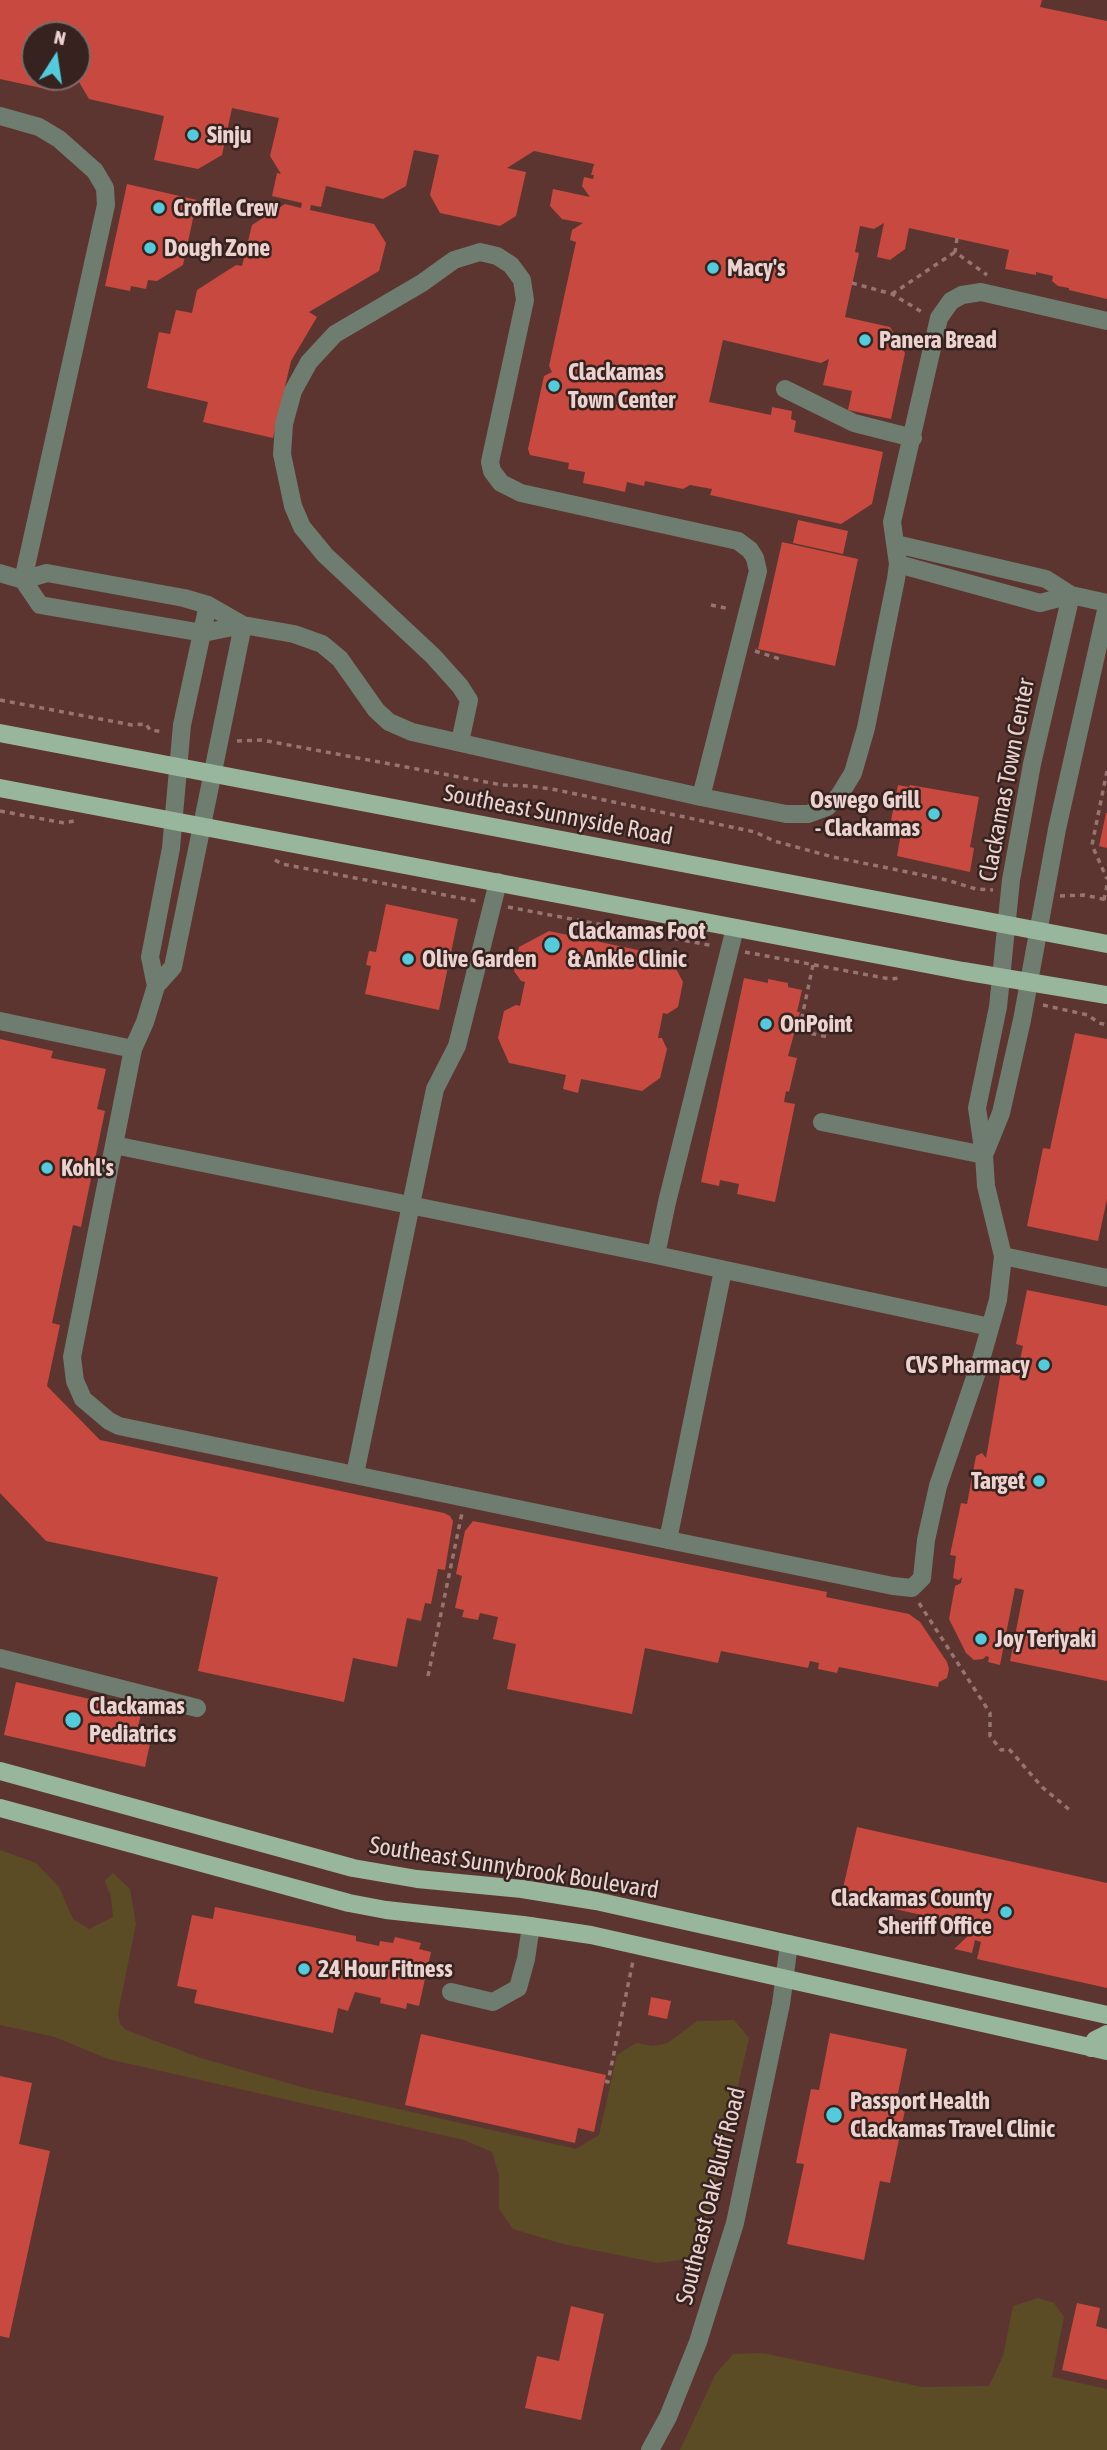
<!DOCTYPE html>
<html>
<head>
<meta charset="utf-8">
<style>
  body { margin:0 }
  #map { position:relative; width:1107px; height:2450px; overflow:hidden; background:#5d3530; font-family:"Asap Condensed",sans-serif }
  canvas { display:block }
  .north { position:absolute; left:21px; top:21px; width:70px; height:70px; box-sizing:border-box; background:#362320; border:2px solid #7f6966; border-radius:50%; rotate:12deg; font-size:19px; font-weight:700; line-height:28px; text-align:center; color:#edd3d0 }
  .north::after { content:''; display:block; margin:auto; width:24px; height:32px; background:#53cbdb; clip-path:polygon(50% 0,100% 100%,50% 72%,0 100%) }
</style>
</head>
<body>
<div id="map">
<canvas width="1107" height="2450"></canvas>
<div class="north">N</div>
</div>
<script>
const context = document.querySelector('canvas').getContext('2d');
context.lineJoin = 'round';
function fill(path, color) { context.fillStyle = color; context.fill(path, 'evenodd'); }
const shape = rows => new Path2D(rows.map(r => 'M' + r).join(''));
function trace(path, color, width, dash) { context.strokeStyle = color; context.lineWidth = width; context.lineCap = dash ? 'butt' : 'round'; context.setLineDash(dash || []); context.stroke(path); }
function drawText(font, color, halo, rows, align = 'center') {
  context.font = font + ' "Asap Condensed",sans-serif'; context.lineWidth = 5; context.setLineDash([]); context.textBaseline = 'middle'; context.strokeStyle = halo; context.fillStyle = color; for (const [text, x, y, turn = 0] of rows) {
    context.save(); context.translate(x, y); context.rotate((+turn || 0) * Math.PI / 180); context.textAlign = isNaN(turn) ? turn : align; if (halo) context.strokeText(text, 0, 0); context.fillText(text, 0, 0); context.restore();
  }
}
fill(shape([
  [0,1850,36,1863,59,1887,73,1919,89,1929,113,1917,111,1897,105,1881,113,1873,130,1889,136,1924,118,2013,120,2024,126,2030,201,2058,305,2088,576,2149,599,2135,617,2055,636,2043,653,2046,668,2043,697,2021,734,2020,749,2038,704,2232,687,2259,658,2263,563,2244,513,2229,499,2209,499,2175,492,2152,464,2140,108,2059,55,2037,0,2025],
  [1038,2298,1054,2303,1064,2317,1052,2377,1107,2389,1107,2450,680,2450,715,2375,733,2354,763,2353,922,2387,989,2386,1003,2356,1013,2306]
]), '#5b4c26');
fill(shape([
  [0,0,1042,0,1040,7,1107,21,1107,299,1069,290,1069,288,1058,286,1052,281,1053,276,1036,272,1036,275,1005,269,1009,250,909,228,905,249,890,260,877,257,884,223,874,229,860,226,855,252,859,253,845,317,890,327,905,353,891,419,848,410,852,391,823,385,829,359,821,363,723,340,709,402,771,415,772,407,792,411,791,419,796,421,794,432,883,452,872,504,841,524,710,495,712,489,690,485,683,489,645,481,644,486,627,482,625,492,603,487,583,483,585,472,568,469,569,463,530,455,528,449,544,376,552,372,549,366,576,242,570,240,572,230,583,223,562,219,550,206,553,189,590,197,582,186,584,177,593,179,594,175,591,175,594,164,534,151,507,168,526,172,516,216,500,226,440,213,430,195,439,155,414,150,406,186,383,199,326,186,321,207,311,205,310,210,374,224,386,243,379,271,309,312,317,317,291,361,273,438,203,422,208,402,147,388,159,332,170,334,176,310,192,313,197,290,236,265,242,266,252,225,285,204,301,208,302,203,272,196,277,173,281,174,270,156,279,118,232,108,222,155,198,169,154,160,164,116,89,99,76,77,77,35,35,35,35,77,58,77,55,91,0,79],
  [127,184,197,200,183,265,157,281,148,280,146,289,131,286,130,291,105,286],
  [798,520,848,531,843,554,793,543],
  [782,542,858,559,835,666,758,649],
  [898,785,909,787,910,785,979,797,970,847,974,848,970,872,897,856,901,833,889,831],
  [1106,813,1107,813,1107,848,1099,846],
  [386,904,458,919,439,1010,365,994,371,966,366,965,369,951,376,952],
  [549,931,670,957,683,982,678,1007,667,1014,663,1013,658,1038,662,1038,667,1049,660,1078,642,1091,581,1079,578,1093,563,1089,566,1075,509,1063,498,1038,504,1011,516,1005,520,1006,525,982,521,981,514,971,519,947],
  [744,978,768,983,768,979,788,983,788,987,802,990,797,1012,800,1012,788,1056,797,1058,789,1092,786,1091,784,1102,795,1104,775,1202,737,1194,739,1184,720,1180,719,1186,701,1182],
  [1075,1033,1107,1039,1107,1199,1098,1241,1027,1226,1043,1148,1050,1149],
  [0,1039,53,1051,51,1058,106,1069,97,1109,105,1111,81,1227,73,1225,52,1323,60,1325,47,1386,100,1440,444,1513,450,1516,453,1521,445,1570,438,1569,431,1604,425,1603,421,1621,407,1618,397,1667,353,1658,344,1702,198,1671,218,1577,46,1541,0,1493],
  [1027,1290,1107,1306,1107,1681,1010,1661,1024,1590,1015,1588,1000,1665,988,1662,989,1657,986,1656,983,1659,974,1660,966,1653,949,1619,955,1586,961,1583,962,1577,959,1580,953,1578,956,1556,950,1555,961,1503,967,1504,976,1456,982,1453,986,1458,1002,1366,1018,1369,1023,1346,1016,1344],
  [473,1521,827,1592,826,1597,909,1614,920,1622,947,1662,949,1669,947,1678,939,1682,938,1687,839,1667,837,1673,818,1669,819,1663,810,1661,808,1668,721,1651,718,1663,645,1648,632,1714,507,1689,516,1644,493,1639,498,1617,480,1613,478,1620,462,1617,464,1610,455,1608,462,1576,456,1574,465,1531],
  [16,1682,142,1711,137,1730,152,1734,145,1767,4,1735],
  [857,1827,1107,1883,1107,1988,977,1959,981,1942,975,1940,972,1953,954,1949,968,1936,971,1926,841,1897],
  [215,1907,356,1936,356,1941,379,1946,380,1941,393,1943,395,1937,421,1943,419,1949,431,1952,419,2006,407,2003,406,2009,380,2003,381,1998,355,1992,348,2011,338,2008,333,2033,194,2003,197,1990,177,1986,192,1915,213,1919],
  [651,1997,671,2001,667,2019,648,2015],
  [830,2033,907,2049,895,2108,905,2110,890,2183,880,2181,864,2260,787,2244,804,2164,796,2163,811,2089,819,2090],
  [421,2034,606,2075,594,2132,578,2128,575,2143,405,2105],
  [0,2076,32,2083,19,2144,50,2151,9,2338,0,2336],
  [1077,2303,1100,2308,1096,2326,1107,2329,1107,2380,1062,2370],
  [571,2306,604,2314,581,2420,525,2408,537,2356,559,2361]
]), '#c7493f');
trace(shape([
  [957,238,955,252,987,275],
  [852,283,892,294,922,312],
  [892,294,955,252],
  [711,605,730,609],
  [755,651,780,659],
  [0,700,132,725,146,724,150,730,164,732],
  [237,741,262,740,502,785,530,786,557,790,755,832,774,841,833,857,947,880,976,889,993,890],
  [1107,771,1092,845,1107,879],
  [0,811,64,823,74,821],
  [275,860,282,864,476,901],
  [1060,896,1084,895,1107,900],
  [1104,900,1107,885],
  [508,907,714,946],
  [745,952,890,979,900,978],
  [813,965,799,1031,828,1037],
  [1043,1005,1088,1015,1099,1023,1107,1025],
  [919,1603,990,1713,990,1736,1001,1750,1009,1749,1042,1787,1071,1811],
  [428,1676,462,1513],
  [605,2081,608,2082,633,1961]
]), '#977470', 3.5, [5, 5]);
trace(shape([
  [0,116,39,127,59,139,95,171,105,188,106,205,23,580],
  [785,389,854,423,913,438],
  [896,544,1046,579,1071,595,1107,603],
  [898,564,1040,603,1071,595],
  [0,573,23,580,47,573,184,598,208,605,243,625,294,634,322,644,340,659,376,710,389,722,412,732,701,797,786,814,808,814,827,807,839,796,853,773,866,728,896,579,898,564,892,522,939,318,951,301,962,295,981,292,1107,321],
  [23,580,40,605,203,633,243,625],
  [243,625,173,967,156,986,145,1022,133,1049,72,1357,75,1381,83,1399,109,1421,119,1426,605,1527,893,1586,912,1588,922,1578,926,1540,938,1486,980,1363,998,1300,1003,1256,986,1186,984,1155,977,1108,998,1007,1011,880,1032,764,1071,595],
  [460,742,469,700,460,686,433,656,325,555,302,527,293,506,282,454,284,424,293,391,309,362,335,334,422,283,454,260,480,252,497,256,511,265,522,280,525,300,490,462,492,471,501,483,521,493,738,541,750,550,755,558,758,571,701,797],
  [735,928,667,1202,656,1255,990,1327],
  [156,986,150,957,171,848,182,725,208,605],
  [0,1021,133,1049],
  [822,1122,984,1155],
  [114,1145,656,1255],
  [984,1155,1001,1113,1022,1020,1057,829,1107,606],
  [1003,1256,1107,1278],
  [355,1474,435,1089,457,1046,498,882],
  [668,1540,723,1270],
  [0,1658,197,1708],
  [451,1992,493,2002,518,1988,526,1959,531,1926],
  [650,2450,668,2417,698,2342,735,2223,781,2004,789,1944]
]), '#6e7d70', 18);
trace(shape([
  [0,733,1107,944],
  [0,788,963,971,1107,995],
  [0,1771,353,1868,417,1879,522,1889,596,1901,1107,2015],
  [0,1808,349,1903,386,1910,523,1925,591,1935,1107,2051],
  [1091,2048,1095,2040,1107,2034]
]), '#98b69b', 18);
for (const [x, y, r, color] of [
  [193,135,7,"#53cbdb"],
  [159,208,7,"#53cbdb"],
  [150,248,7,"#53cbdb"],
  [713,268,7,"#53cbdb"],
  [865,340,7,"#53cbdb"],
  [554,386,7,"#53cbdb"],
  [934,814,7,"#53cbdb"],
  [552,945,9,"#53cbdb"],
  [408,959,7,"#53cbdb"],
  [766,1024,7,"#53cbdb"],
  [47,1168,7,"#53cbdb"],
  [1044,1365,7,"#53cbdb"],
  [1039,1481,7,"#53cbdb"],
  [981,1639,7,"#53cbdb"],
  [73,1720,9,"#53cbdb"],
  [1006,1912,7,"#53cbdb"],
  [304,1969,7,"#53cbdb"],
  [834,2115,9,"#53cbdb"]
]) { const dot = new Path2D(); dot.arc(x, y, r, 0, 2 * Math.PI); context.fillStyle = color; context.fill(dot); trace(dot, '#362320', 2.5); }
drawText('bold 24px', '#edd3d0', '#362320', [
  ["Sinju",207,135],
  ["Croffle Crew",173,208],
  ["Dough Zone",164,248],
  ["Macy's",727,268],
  ["Panera Bread",879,340],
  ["Clackamas",568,372],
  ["Town Center",568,400],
  ["Oswego Grill",920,800,"right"],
  ["- Clackamas",920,828,"right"],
  ["Clackamas Foot",568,931],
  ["& Ankle Clinic",568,959],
  ["Olive Garden",422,959],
  ["OnPoint",780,1024],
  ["Kohl's",61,1168],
  ["CVS Pharmacy",1030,1365,"right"],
  ["Target",1025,1481,"right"],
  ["Joy Teriyaki",995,1639],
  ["Clackamas",89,1706],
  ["Pediatrics",89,1734],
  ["Clackamas County",992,1898,"right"],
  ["Sheriff Office",992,1926,"right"],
  ["24 Hour Fitness",318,1969],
  ["Passport Health",850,2101],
  ["Clackamas Travel Clinic",850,2129]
], 'left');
drawText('24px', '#edd3d0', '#362320', [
  ["Clackamas Town Center",1007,780,-79],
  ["Southeast Sunnyside Road",558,815,11],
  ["Southeast Sunnybrook Boulevard",514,1868,9],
  ["Southeast Oak Bluff Road",711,2196,-76]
]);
</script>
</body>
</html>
